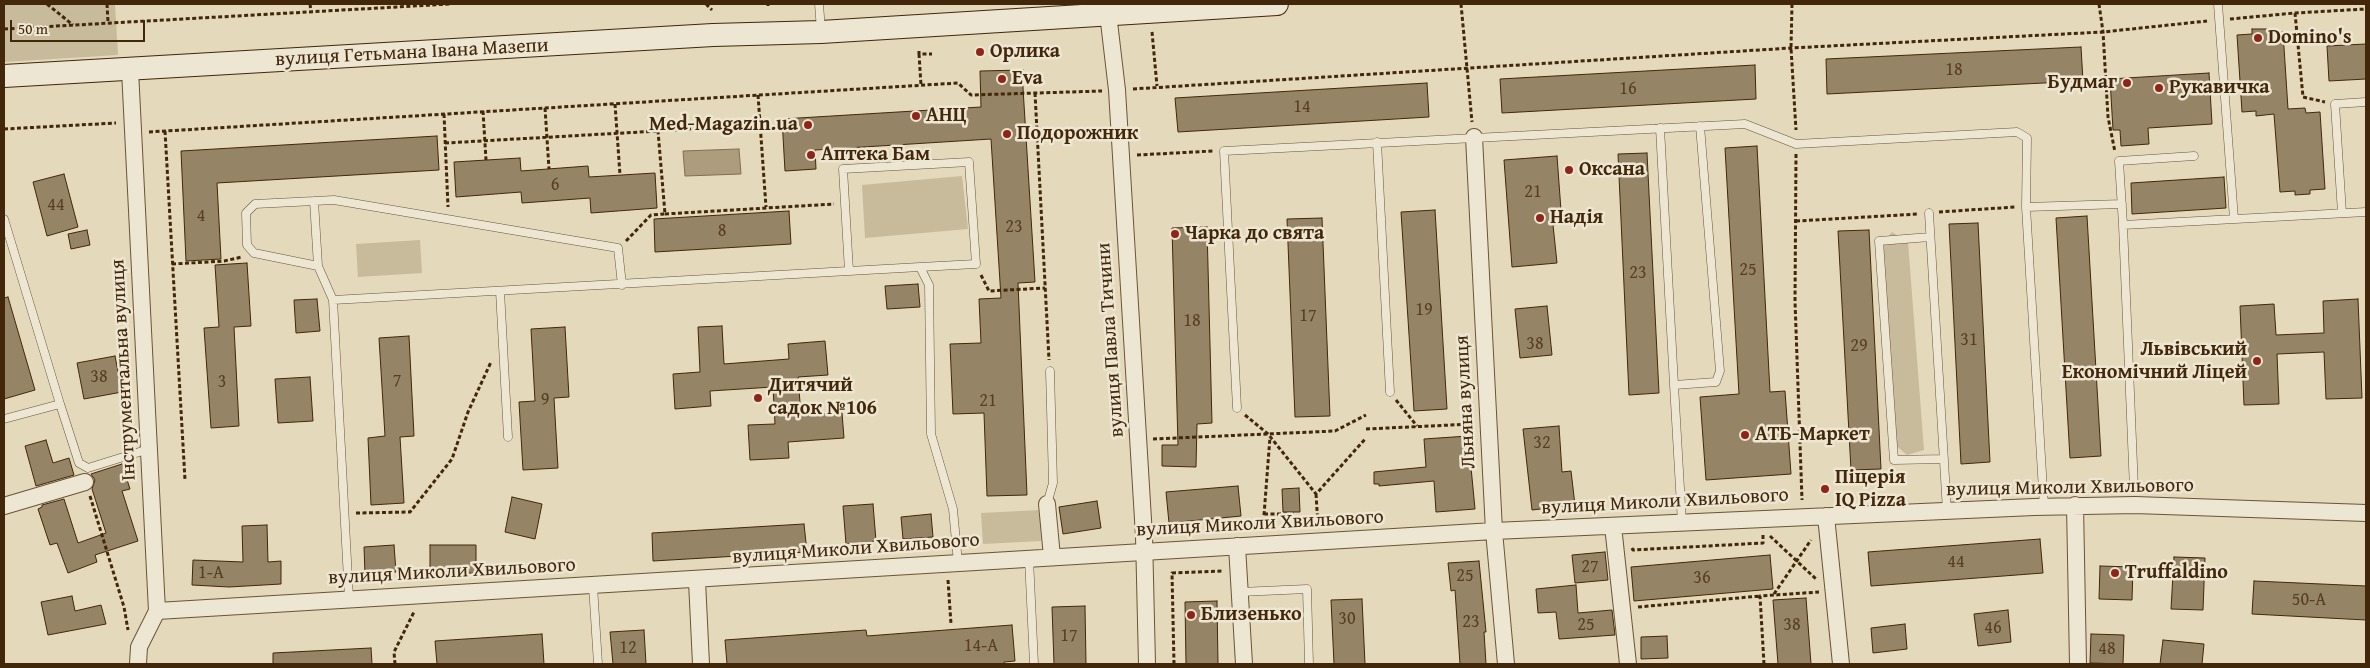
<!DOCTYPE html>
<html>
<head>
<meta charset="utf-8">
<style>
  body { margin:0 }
  #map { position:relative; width:2370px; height:668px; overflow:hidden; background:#e4d9ba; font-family:"Gentium Book Plus",serif }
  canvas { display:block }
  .frame { position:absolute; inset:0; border:5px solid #42270a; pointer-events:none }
  .scale { position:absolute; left:10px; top:20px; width:135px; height:22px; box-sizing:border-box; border:2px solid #42270a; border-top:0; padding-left:6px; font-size:15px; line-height:18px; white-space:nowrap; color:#42270a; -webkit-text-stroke:4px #ede6d2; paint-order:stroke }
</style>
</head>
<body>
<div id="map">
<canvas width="2370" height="668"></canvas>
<div class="frame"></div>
<div class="scale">50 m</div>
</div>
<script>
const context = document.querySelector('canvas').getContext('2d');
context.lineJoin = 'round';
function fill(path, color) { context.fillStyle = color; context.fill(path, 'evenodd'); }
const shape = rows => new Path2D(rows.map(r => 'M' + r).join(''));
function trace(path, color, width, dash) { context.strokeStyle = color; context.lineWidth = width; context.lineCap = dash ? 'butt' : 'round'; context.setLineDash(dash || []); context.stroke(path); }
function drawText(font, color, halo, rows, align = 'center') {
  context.font = font + ' "Gentium Book Plus",serif'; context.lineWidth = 5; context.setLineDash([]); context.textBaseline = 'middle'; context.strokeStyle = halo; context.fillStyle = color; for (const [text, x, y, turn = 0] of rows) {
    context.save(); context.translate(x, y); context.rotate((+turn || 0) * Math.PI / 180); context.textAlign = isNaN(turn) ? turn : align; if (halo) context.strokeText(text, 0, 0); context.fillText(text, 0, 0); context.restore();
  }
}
fill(shape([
  [4,4,115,4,118,55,4,62],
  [962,176,968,229,865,238,862,185],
  [1892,232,1908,242,1924,450,1907,455,1893,443,1883,243],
  [420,240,422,273,358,277,356,244],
  [1040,510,1041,541,983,544,981,513]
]), '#c8bb9c');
const water = shape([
  [739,149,741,174,685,176,683,151,739,149]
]);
fill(water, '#ad9c7e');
trace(water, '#826d50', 1);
const building = shape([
  [2252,29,2267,29,2267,33,2283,32,2288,109,2305,108,2306,113,2320,112,2325,189,2310,190,2310,194,2295,195,2295,191,2280,192,2274,114,2256,116,2256,111,2242,112,2237,35,2252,34,2252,29],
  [2366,44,2366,79,2329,81,2327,46,2366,44],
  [2081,47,2083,81,1827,94,1826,59,2081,47],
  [1755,65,1756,99,1502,113,1500,79,1755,65],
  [1023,70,1023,88,1035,282,1018,283,1027,495,987,496,984,413,953,414,950,344,981,343,979,299,1001,298,991,139,815,150,816,169,785,171,782,119,981,107,980,71,1023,70],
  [2209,73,2212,124,2148,128,2149,144,2121,146,2120,130,2113,130,2110,79,2209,73],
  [1427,83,1429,117,1178,132,1175,98,1427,83],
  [437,136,439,170,217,183,221,259,186,261,181,151,437,136],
  [1757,146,1770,392,1785,391,1791,474,1706,480,1700,397,1739,394,1725,148,1757,146],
  [1647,153,1659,393,1629,395,1618,154,1647,153],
  [1557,156,1562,224,1553,225,1557,263,1512,267,1504,160,1557,156],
  [520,158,521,171,588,166,589,177,655,173,657,208,591,213,590,198,522,203,521,192,456,197,454,162,520,158],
  [64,174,78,227,47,236,33,182,64,174],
  [2224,177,2226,208,2132,214,2131,183,2224,177],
  [1435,210,1447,409,1414,411,1401,212,1435,210],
  [789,211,791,244,655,252,654,219,789,211],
  [2087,216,2101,456,2070,458,2056,218,2087,216],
  [1322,218,1330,416,1295,417,1287,219,1322,218],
  [1978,223,1990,462,1961,464,1949,224,1978,223],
  [1207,227,1212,423,1197,424,1196,467,1162,466,1162,445,1178,445,1172,228,1207,227],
  [87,230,90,245,71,249,68,234,87,230],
  [1869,230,1881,469,1851,470,1838,231,1869,230],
  [247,263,251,326,234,327,239,426,211,428,204,328,219,327,215,265,247,263],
  [918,284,920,307,887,309,885,286,918,284],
  [8,297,35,390,4,399,4,298,8,297],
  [317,299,320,331,296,333,294,300,317,299],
  [2358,299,2362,398,2326,399,2324,352,2277,354,2279,404,2244,405,2240,306,2274,304,2276,335,2324,333,2323,301,2358,299],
  [1547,306,1552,355,1520,358,1515,309,1547,306],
  [722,326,724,364,789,359,788,344,825,341,828,375,798,377,801,415,842,413,844,438,788,442,789,458,750,460,748,425,775,424,773,387,710,391,711,406,675,409,673,374,700,372,698,327,722,326],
  [565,327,569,397,554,398,558,468,523,470,519,402,535,401,531,329,565,327],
  [409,336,414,436,400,437,404,503,371,505,368,438,385,436,379,338,409,336],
  [115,356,122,392,84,399,77,363,115,356],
  [310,377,313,421,278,423,275,379,310,377],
  [1559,426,1562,472,1571,471,1575,505,1532,510,1523,429,1559,426],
  [1468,436,1475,509,1436,512,1434,481,1379,486,1379,484,1374,484,1374,472,1426,467,1424,439,1468,436],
  [46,440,53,463,69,458,74,475,36,486,25,446,46,440],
  [122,464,130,489,122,491,138,541,95,555,97,562,68,573,57,543,50,545,38,509,42,507,42,505,64,499,78,543,106,533,92,489,95,480,91,474,122,464],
  [1238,486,1241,516,1169,523,1166,492,1238,486],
  [1299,488,1300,512,1283,512,1282,489,1299,488],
  [512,497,542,504,535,539,505,532,512,497],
  [1097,501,1101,528,1063,534,1059,507,1097,501],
  [873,504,876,541,846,544,843,506,873,504],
  [931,514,933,537,903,539,901,517,931,514],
  [804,524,807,552,653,561,652,533,804,524],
  [267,525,268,562,281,561,281,584,229,587,192,585,193,560,243,562,242,526,267,525],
  [2040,539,2043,573,1871,586,1868,552,2040,539],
  [394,545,396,572,365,574,364,547,394,545],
  [430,545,476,545,476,573,430,574,430,545],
  [1605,552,1608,580,1575,583,1572,555,1605,552],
  [1770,555,1773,589,1634,601,1631,567,1770,555],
  [2174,557,2205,558,2203,610,2171,609,2174,557],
  [1479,561,1486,632,1484,632,1486,664,1460,664,1455,590,1451,591,1448,563,1479,561],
  [2100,566,2133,567,2132,600,2099,599,2100,566],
  [2254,581,2366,586,2366,620,2252,614,2254,581],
  [1576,585,1578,613,1612,610,1615,635,1559,639,1556,612,1538,613,1536,589,1576,585],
  [72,596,75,611,101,605,106,624,48,635,41,602,72,596],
  [1806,598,1811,664,1778,664,1773,600,1806,598],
  [1362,599,1365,664,1334,664,1331,600,1362,599],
  [1217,601,1218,664,1186,664,1185,602,1217,601],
  [1085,606,1086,664,1054,664,1052,607,1085,606],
  [2008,610,2011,642,1978,646,1974,614,2008,610],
  [1905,624,1907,649,1873,653,1871,628,1905,624],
  [1012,625,1015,661,1004,662,1004,664,727,664,725,640,866,630,867,636,1012,625],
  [644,630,646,664,613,664,610,632,644,630],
  [542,634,544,664,437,664,435,641,542,634],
  [2091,634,2124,635,2123,664,2090,663,2091,634],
  [1667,636,1668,658,1641,659,1641,637,1667,636],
  [2163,640,2204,644,2202,664,2160,664,2163,640],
  [371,648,372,664,273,664,273,653,371,648]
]);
fill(building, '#968466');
trace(building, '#42270a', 1);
const lane = shape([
  [819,4,821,30],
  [2218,4,2234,219],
  [1660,128,1674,385,1716,382,1720,371,1700,126],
  [1377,142,1390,392],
  [314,201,318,266],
  [2026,207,2044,507],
  [1929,213,1947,511],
  [2342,213,2335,104,2366,102],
  [4,219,60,404],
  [2123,225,2366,212],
  [1930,237,1879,241,1894,460,1944,459],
  [849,271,843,169,969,162,976,264,920,267],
  [500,291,508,437],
  [333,300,318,266,254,253,247,245,246,213,255,204,334,200,618,248,622,285],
  [1674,385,1682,523],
  [1237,408,1224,151,1745,124,1796,144,2017,132,2027,138,2026,207,2122,204],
  [4,419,60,404,79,463,88,468,149,449],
  [2134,489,2123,225,2119,161,2194,156],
  [1047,504,1053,483,1050,371],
  [1029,559,1034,664],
  [593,586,598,664],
  [1240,592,1307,589,1309,664],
  [349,598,333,300,920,267,929,285,931,434,953,509,958,563]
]);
const street = shape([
  [1107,5,1117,90,1144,536,1147,664],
  [130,70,157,611,139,647,138,664],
  [1474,137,1494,531,1506,664],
  [1047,504,1052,557],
  [2075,505,2078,664],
  [4,506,85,482],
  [1826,516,1841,664],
  [1613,526,1628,664],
  [1237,546,1244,664],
  [697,581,701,664],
  [157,611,1494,531,2034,507,2135,505,2366,513]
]);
const secondary = shape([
  [4,76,713,35,821,32,1277,4]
]);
trace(lane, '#6a5436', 9);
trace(street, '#6a5436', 18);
trace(secondary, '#42270a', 24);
trace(shape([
  [47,4,73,25],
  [107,4,108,22],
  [310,4,311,11],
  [706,4,712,10],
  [1461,4,1472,122],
  [1792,4,1791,48,1796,130],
  [2099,4,2103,32,2108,117,2115,152],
  [768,6,768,4],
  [2295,13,2303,97,2325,102],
  [2230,19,2295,13,2366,9],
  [4,29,450,4],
  [1152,32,1157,86],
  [919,51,919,54,932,54],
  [919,54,921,85],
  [1133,89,1791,48,2103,32,2207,21],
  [1035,93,1049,360],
  [758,95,766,207],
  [615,104,620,175],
  [545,108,549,169],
  [483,111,486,160],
  [444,114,448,207],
  [4,129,116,123],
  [165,131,185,480],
  [149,132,958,83,971,95,1102,91],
  [445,143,658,131],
  [1796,154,1795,301,1802,500],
  [1137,155,1213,151],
  [1939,212,2015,207],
  [665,214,834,204],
  [1796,221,1918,214],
  [626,241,651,215,665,214,658,131,760,124],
  [172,264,224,261,242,257],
  [981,275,989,291,1045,288],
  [1396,400,1417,426],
  [1245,415,1268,434,1316,494,1366,438],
  [1366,429,1473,424],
  [1153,439,1335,431,1366,415],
  [1316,494,1318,526],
  [90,496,124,607,128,630],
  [356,513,410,512,452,459,468,412,491,362],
  [1264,514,1294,514,1295,526],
  [1263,528,1270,437],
  [1770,536,1816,579],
  [1632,548,1633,550,1763,543,1763,534],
  [948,580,951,624],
  [1774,594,1811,540],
  [1638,607,1760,596],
  [395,664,394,652,414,612],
  [1174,664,1172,573,1222,571],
  [1764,664,1760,596,1819,592]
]), '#42270a', 3, [4, 2.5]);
trace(lane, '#ede6d2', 8);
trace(street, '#ede6d2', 16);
trace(secondary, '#ede6d2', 22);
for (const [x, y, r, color] of [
  [2258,38,5,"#8f2418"],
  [980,52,5,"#8f2418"],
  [1002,79,5,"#8f2418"],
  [2127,83,5,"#8f2418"],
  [2159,88,5,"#8f2418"],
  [916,116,5,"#8f2418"],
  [808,125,5,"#8f2418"],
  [1007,134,5,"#8f2418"],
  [811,155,5,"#8f2418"],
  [1569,170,5,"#8f2418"],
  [1540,218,5,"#8f2418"],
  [1175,234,5,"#8f2418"],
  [2257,361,5,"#8f2418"],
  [758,398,5,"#8f2418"],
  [1745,435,5,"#8f2418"],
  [1825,489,5,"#8f2418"],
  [2115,573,5,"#8f2418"],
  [1191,615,5,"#8f2418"]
]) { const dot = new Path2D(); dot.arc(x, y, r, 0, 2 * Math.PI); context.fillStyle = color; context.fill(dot); trace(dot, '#ede6d2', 2); }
drawText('18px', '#573e21', null, [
  ["18",1954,70],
  ["16",1628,89],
  ["14",1302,107],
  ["6",555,185],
  ["21",1533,192],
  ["44",56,205],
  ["4",201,216],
  ["23",1014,227],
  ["8",722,231],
  ["25",1748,270],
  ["23",1638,273],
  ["19",1424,310],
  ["17",1308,316],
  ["18",1192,321],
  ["31",1969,340],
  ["38",1535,344],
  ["29",1859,346],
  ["38",99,377],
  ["7",397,381],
  ["3",222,382],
  ["9",545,400],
  ["21",988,401],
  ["32",1542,443],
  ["44",1956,562],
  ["27",1590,567],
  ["1-А",211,573],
  ["25",1465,576],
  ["36",1702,578],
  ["50-А",2309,600],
  ["30",1347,619],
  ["23",1471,622],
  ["25",1586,625],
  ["38",1792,625],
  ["46",1993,628],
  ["17",1069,636],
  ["14-А",981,646],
  ["12",628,648],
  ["48",2107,649]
]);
drawText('bold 20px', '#42270a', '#ede6d2', [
  ["Domino's",2268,38],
  ["Орлика",990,52],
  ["Eva",1012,79],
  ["Будмаг",2117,83,"right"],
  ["Рукавичка",2169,88],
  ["АНЦ",926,116],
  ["Med-Magazin.ua",798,125,"right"],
  ["Подорожник",1017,134],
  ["Аптека Бам",821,155],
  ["Оксана",1579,170],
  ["Надія",1550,218],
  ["Чарка до свята",1185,234],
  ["Львівський",2247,350,"right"],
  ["Економічний Ліцей",2247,373,"right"],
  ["Дитячий",768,386],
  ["садок №106",768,409],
  ["АТБ-Маркет",1755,435],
  ["Піцерія",1835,478],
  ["IQ Pizza",1835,501],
  ["Truffaldino",2125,573],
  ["Близенько",1201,615]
], 'left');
drawText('20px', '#42270a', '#ede6d2', [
  ["вулиця Гетьмана Івана Мазепи",412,53,-3],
  ["вулиця Павла Тичини",1111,340,-94],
  ["Інструментальна вулиця",124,370,-93],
  ["Льняна вулиця",1466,402,-93],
  ["вулиця Миколи Хвильового",2070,488,-1],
  ["вулиця Миколи Хвильового",1665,502,-3],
  ["вулиця Миколи Хвильового",1260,524,-3],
  ["вулиця Миколи Хвильового",856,549,-4],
  ["вулиця Миколи Хвильового",452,572,-3]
]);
</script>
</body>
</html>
